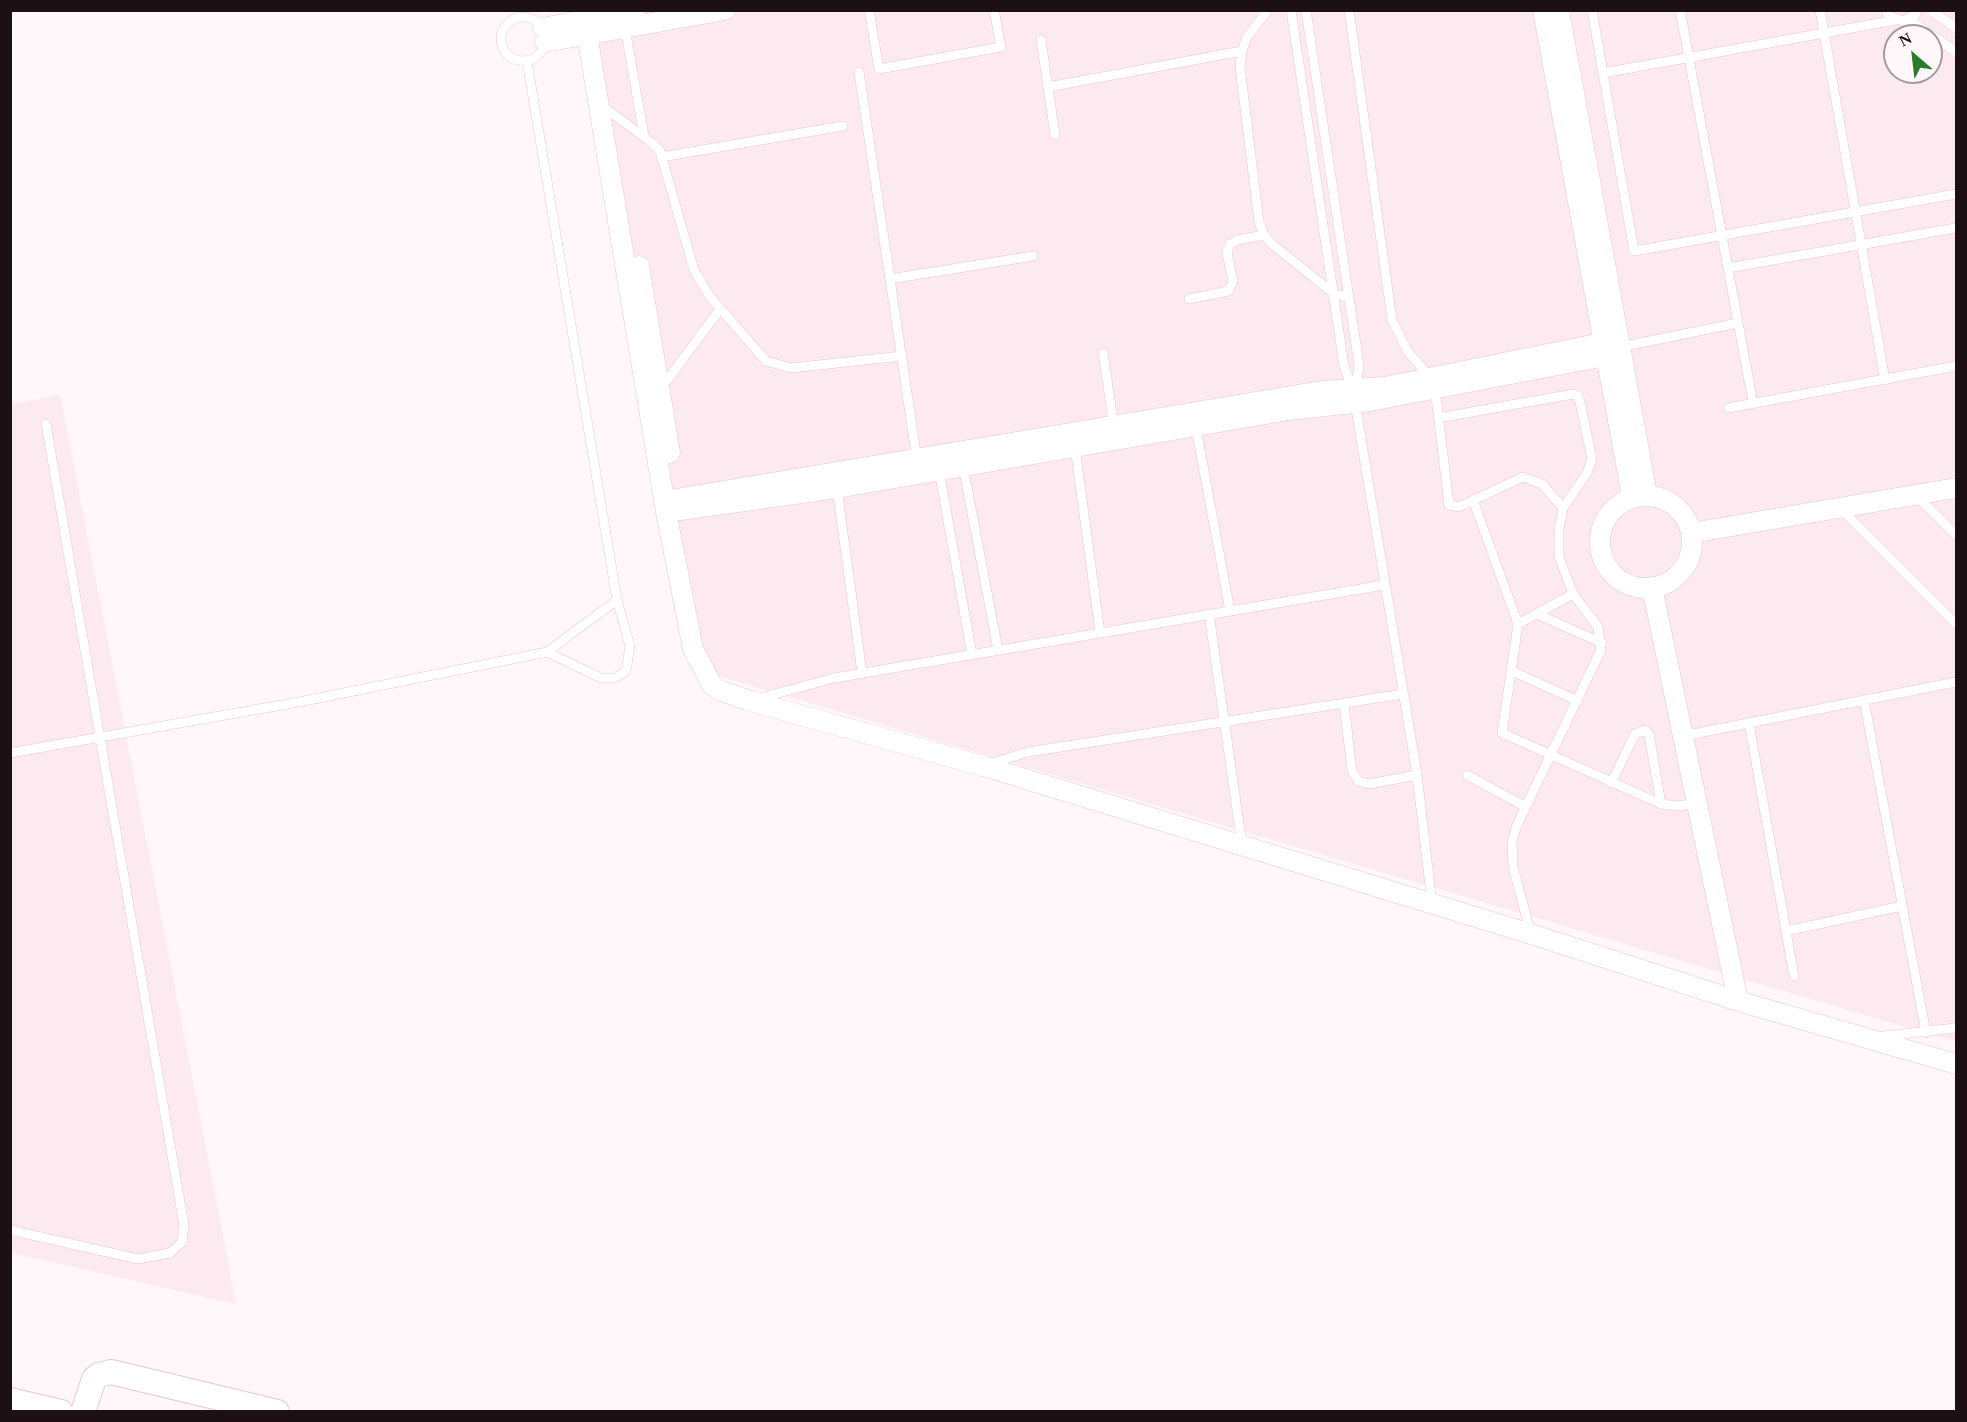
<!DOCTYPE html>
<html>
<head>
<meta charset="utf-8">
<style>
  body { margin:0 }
  #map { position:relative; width:1967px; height:1422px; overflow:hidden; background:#fff7f9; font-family:"Times New Roman",serif }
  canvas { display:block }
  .frame { position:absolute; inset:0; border:12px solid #1d1015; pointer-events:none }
  .north { position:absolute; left:1883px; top:24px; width:60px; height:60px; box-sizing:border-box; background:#fff7f9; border:2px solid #a59b9e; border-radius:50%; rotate:332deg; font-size:16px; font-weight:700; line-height:24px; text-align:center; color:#1d1015 }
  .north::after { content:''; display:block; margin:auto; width:21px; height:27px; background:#297d2a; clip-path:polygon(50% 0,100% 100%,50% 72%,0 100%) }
</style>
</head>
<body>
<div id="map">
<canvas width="1967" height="1422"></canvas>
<div class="frame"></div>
<div class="north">N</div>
</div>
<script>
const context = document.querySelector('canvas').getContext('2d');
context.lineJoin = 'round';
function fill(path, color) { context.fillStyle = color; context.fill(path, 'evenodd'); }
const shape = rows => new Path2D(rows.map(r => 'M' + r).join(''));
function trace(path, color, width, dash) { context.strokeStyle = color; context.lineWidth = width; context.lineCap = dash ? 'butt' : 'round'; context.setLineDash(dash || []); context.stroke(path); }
fill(shape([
  [588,11,1956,11,1956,1042,698,670],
  [1895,36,1931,36,1931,72,1895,72],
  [60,395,236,1304,11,1253,11,404]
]), '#fdeaf0');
const service = shape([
  [869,10,879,69,1001,47,994,10],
  [1268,10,1247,37,1242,51,1240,67,1259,222,1264,235,1272,244,1333,293,1349,298],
  [1291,10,1344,366,1353,389],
  [1306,10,1359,365,1356,388],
  [1349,10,1392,320,1408,352,1430,377],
  [1592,10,1634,251,1956,194],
  [1680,10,1753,403],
  [1820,10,1885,380],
  [1886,10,1889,16,1903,21,1915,15,1917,10],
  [1930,10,1956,28],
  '501 39a22 22 0 1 1 44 0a22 22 0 1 1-44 0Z',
  [1909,19,1956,52],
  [625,28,644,136],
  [1041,40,1055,135],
  [527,61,617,600,630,646,626,671,615,678,601,678,547,652],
  [859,72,917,460],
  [1603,73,1896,20],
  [1048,87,1242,51],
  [601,105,652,143,660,151,694,270,710,297,766,361,791,368,902,356],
  [661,157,843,126],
  [1728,268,1956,228],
  [890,279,1033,256],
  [1189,299,1228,291,1233,282,1227,253,1230,244,1238,240,1264,235],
  [1620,347,1738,323],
  [1103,353,1114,427],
  [662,387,720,309],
  [1435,388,1449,505,1459,507,1523,477,1542,484,1563,508],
  [1355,403,1417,775,1432,903],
  [1728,408,1956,366],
  [1438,418,1573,394,1578,396,1580,402,1592,459,1587,473,1563,508,1559,530,1559,557,1573,594,1598,627,1601,650,1517,825,1512,841,1513,867,1531,934],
  [1196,428,1230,611],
  [1075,447,1100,633],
  [963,466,998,650],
  [939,470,972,655],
  [837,488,862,673],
  [1916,495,1956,535],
  [1473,500,1518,624,1502,733,1661,804,1679,806,1697,803],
  [1841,509,1956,624],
  [1209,614,1242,845],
  [1537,614,1602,643],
  [1518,624,1573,594],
  [1512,671,1578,701],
  [756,699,834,678,1384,585],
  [1864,700,1926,1033],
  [1344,704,1352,771,1358,781,1369,784,1417,775],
  [1749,723,1794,976],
  [1683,736,1956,682],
  [10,753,299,702,547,652,617,600],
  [989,764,1028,752,1403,694],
  [1467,775,1526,807],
  [1611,783,1635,734,1645,730,1649,734,1661,804],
  [1786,931,1902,906],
  [1883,1036,1956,1028],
  [10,1230,138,1259,170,1253,182,1242,184,1225,46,424]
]);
const minor = shape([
  [583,10,666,512,693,649,712,685,719,690,750,701,983,766,1531,934,1738,1001,1956,1064],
  [1543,10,1632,497],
  [1559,10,1647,495],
  [543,28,635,10],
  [545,42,725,10],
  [639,266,670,453],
  '1600 542a46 46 0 1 1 92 0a46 46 0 1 1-92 0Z',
  [664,501,1321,391,1385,387,1602,343,1618,347,1605,356,1370,401,1289,410,837,488,666,512],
  [1691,533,1956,488],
  [1652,587,1738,1001]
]);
const tertiary = shape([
  [10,1400,61,1412],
  [83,1412,94,1379,99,1375,111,1372,277,1412]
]);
trace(service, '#ebc5d2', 10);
trace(minor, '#ebc5d2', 21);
trace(tertiary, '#ebc5d2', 26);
trace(service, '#fff', 9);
trace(minor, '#fff', 20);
trace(tertiary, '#fff', 24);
</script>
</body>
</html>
